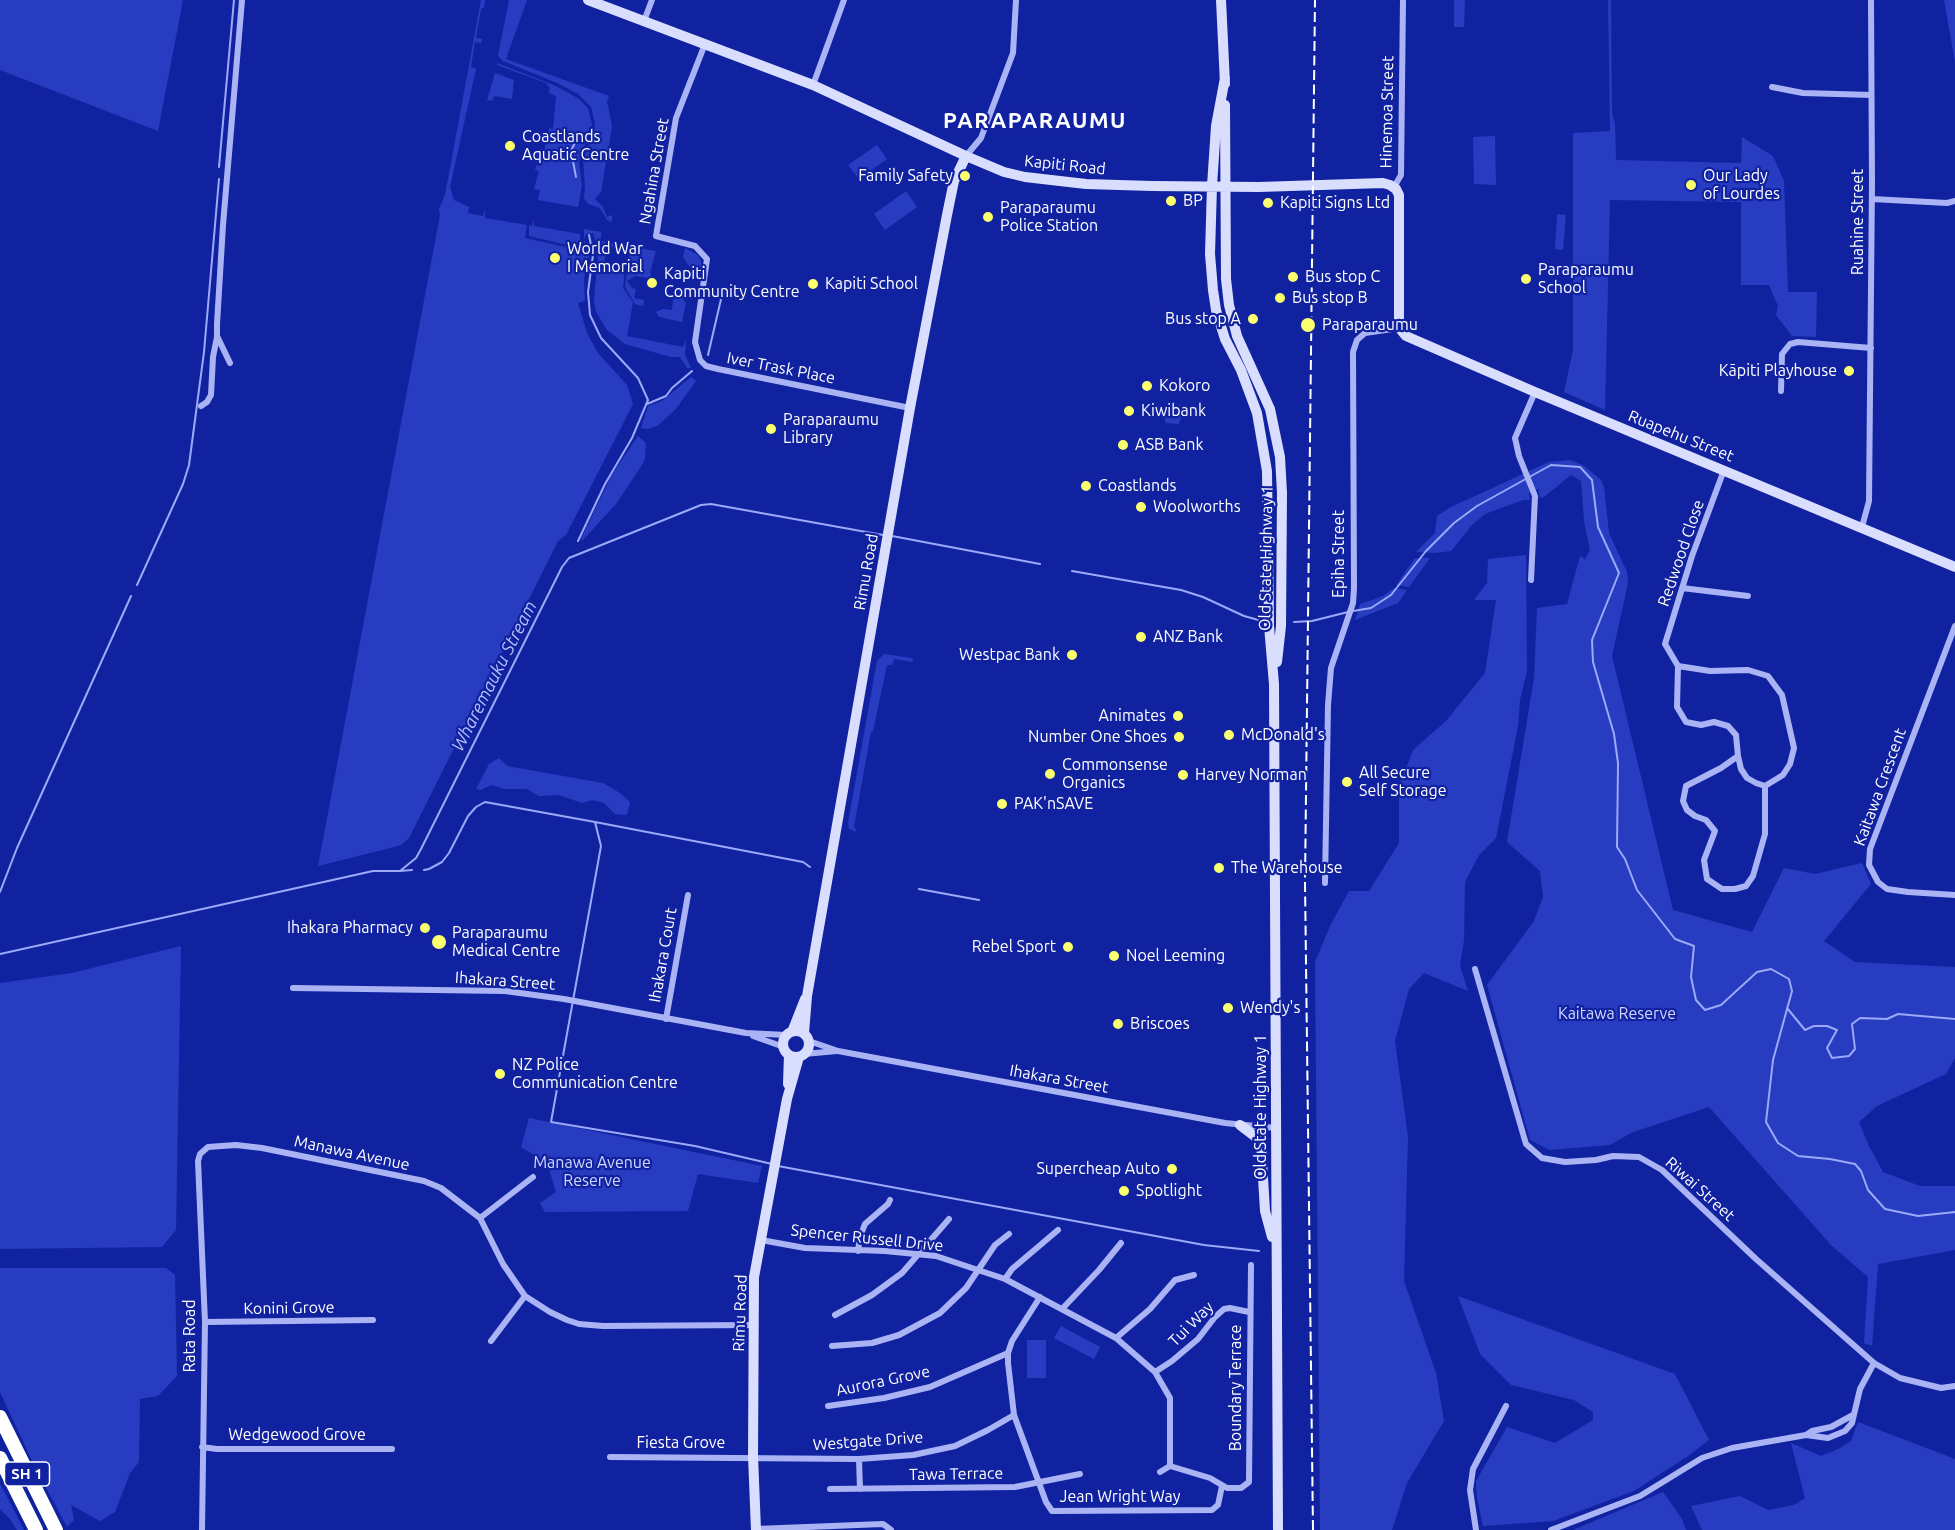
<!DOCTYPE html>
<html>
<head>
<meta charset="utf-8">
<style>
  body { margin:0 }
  canvas { display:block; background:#1122a1 }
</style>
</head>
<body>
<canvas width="1955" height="1530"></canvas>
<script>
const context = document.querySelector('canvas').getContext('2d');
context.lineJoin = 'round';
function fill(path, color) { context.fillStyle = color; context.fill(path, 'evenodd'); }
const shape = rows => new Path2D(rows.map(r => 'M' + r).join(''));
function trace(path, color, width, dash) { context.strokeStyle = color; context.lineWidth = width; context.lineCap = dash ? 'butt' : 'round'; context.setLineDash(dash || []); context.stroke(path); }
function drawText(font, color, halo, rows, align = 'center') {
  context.font = font + ' Ubuntu,sans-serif'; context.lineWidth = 4.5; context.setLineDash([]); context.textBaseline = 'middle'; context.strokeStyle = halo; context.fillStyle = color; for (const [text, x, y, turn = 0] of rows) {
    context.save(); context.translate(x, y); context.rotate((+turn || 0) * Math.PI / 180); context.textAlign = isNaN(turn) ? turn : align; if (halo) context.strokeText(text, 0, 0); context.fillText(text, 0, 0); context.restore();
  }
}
fill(shape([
  [0,0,183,0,158,131,0,70],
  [481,0,485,0,484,7,481,9,476,38,482,39,481,43,475,42,471,67,476,69,450,187,454,200,469,207,468,213,483,216,485,210,485,218,527,225,525,238,578,250,584,249,584,229,601,232,601,240,604,242,626,247,627,250,607,246,603,270,623,274,625,269,623,288,633,302,627,336,683,347,686,340,685,355,691,368,687,368,680,357,671,357,625,344,607,330,596,312,594,300,599,245,597,245,593,233,586,234,584,239,589,256,584,279,585,301,578,303,587,333,598,353,627,385,633,404,566,535,558,541,409,838,401,845,390,848,318,866,440,215,439,209,445,195],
  [509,0,527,0,506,59,609,96,607,101,612,126,601,192,595,199,603,207,607,217,612,215,612,222,607,220,600,208,588,204,584,198,585,186,583,159,593,135,595,124,591,107,578,94,557,83,503,61,498,56],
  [1454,0,1465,0,1464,27,1454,27],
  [1608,0,1611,0,1612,113,1615,124,1616,160,1741,163,1742,137,1773,156,1784,181,1788,292,1817,292,1816,337,1792,336,1776,315,1778,306,1769,285,1741,285,1741,202,1610,200,1605,410,1564,392,1573,350,1573,133,1610,131],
  [1944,0,1955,0,1955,62],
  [497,63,556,86,579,99,588,108,592,125,579,162,582,186,578,207,538,200,540,190,534,189,539,171,535,170,536,165,541,166,549,128,553,129,556,96,549,93,550,88,546,83,497,65],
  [495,73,514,80,512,99,494,96,492,101,487,100],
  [1495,136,1496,185,1474,184,1473,137],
  [877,145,887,159,859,179,848,165],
  [650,173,658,175,654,208,648,207],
  [906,191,917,207,885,230,874,214],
  [1557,214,1566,215,1563,250,1555,249],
  [534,219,534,226,580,234,580,241,572,246,529,236,529,225,532,226],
  [632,247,656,251,650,273,653,279,635,276,627,281,632,288,636,289,634,298,644,300,643,306,635,304,625,287,630,250],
  [685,248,698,255,701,261,702,269,691,269,683,257],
  [680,295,686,303,682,322,659,317,656,312,663,309,672,310,673,300],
  [691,377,696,381,675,410,657,426,647,429,641,428,648,406,662,401],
  [1181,405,1181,418,1179,424,1166,423,1162,413,1167,407],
  [638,436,646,443,645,459,640,468,616,504,582,541,581,539,611,476],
  [1570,460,1583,465,1601,480,1604,487,1609,533,1627,572,1628,583,1612,656,1673,910,1752,932,1784,868,1815,874,1862,863,1871,884,1824,941,1855,962,1955,967,1955,1058,1946,1074,1877,1106,1859,1122,1869,1146,1883,1172,1920,1186,1955,1186,1955,1250,1878,1264,1872,1346,1864,1343,1868,1277,1831,1245,1709,1107,1633,1132,1610,1145,1550,1150,1530,1140,1487,985,1534,921,1543,897,1540,871,1507,842,1534,678,1537,608,1567,604,1580,556,1585,559,1590,550,1584,521,1581,481,1571,475,1544,497,1540,498,1538,489,1529,493,1530,500,1523,500,1485,514,1471,526,1451,551,1435,553,1416,552,1435,533,1437,516,1451,507,1549,462],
  [1526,555,1527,671,1520,700,1518,726,1496,838,1479,855,1465,882,1464,940,1460,966,1468,991,1424,973,1409,989,1395,1041,1408,1137,1404,1281,1436,1373,1444,1421,1407,1483,1392,1530,1320,1530,1315,962,1331,924,1349,891,1369,891,1399,843,1399,786,1413,750,1446,721,1485,673,1496,600,1474,600,1487,583,1488,559],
  [1415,558,1430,558,1409,587,1396,585],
  [1394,588,1407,590,1398,603,1355,620,1360,604,1383,596],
  [884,654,911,658,913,660,913,662,894,659,892,665,887,665,873,731,871,732,854,827,857,832,849,829,848,823,877,661],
  [499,758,507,766,603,783,620,793,630,802,627,815,615,814,604,803,592,800,582,803,559,795,539,796,527,789,505,789,491,785,481,790,476,789,489,764],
  [181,946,176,1230,162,1247,0,1249,0,983,72,973],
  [529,1118,762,1166,758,1183,698,1174,688,1211,545,1212,540,1203,556,1192,547,1163,521,1147],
  [0,1268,166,1268,175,1275,177,1376,158,1396,140,1399,139,1462,130,1473,115,1512,100,1521,71,1505,74,1520,67,1527,34,1465,0,1392],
  [1458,1296,1675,1374,1709,1440,1688,1456,1634,1491,1553,1521,1483,1526,1477,1498,1476,1481,1507,1427,1555,1443,1593,1420,1593,1412,1574,1400,1511,1385,1480,1354],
  [1061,1326,1100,1347,1094,1359,1054,1338],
  [1027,1340,1046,1340,1046,1378,1027,1378],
  [1858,1422,1955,1459,1955,1530,1702,1530,1691,1506,1740,1496,1768,1510,1794,1505,1805,1498,1791,1443,1821,1456,1838,1449,1851,1441],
  [0,1484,5,1493,24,1530,17,1530,10,1519,0,1509],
  [1663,1492,1682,1519,1686,1530,1573,1530]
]), '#273cc0');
trace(shape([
  [219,167,234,0],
  [576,177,571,151,578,136],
  [708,355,722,295],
  [647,404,666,396,672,388,692,371],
  [892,536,1040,564],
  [578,541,605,484,632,438,648,400,638,378,601,338,590,315,588,292,593,255,589,235],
  [1072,571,1181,590,1203,597,1244,616,1262,621],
  [137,585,183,484,189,465,204,352,219,179],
  [1353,611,1371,608,1391,595,1426,551,1454,523,1477,506,1551,465,1580,467,1592,480,1598,527,1619,573,1592,640,1593,662,1614,734,1618,763,1617,847,1625,859,1637,890,1675,939,1694,946,1691,977,1696,1000,1705,1010,1721,1005,1757,972,1771,969,1789,979,1792,991,1773,1060,1766,1122,1778,1143,1798,1156,1830,1159,1855,1164,1861,1171,1868,1190,1885,1209,1918,1216,1955,1212],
  [1294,622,1312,621,1348,612],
  [595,822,601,846,551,1122,695,1146,772,1164],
  [424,870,429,869,442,862,449,853,468,816,476,807,485,802,595,822,803,862,810,867],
  [400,871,412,870],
  [919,889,979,900],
  [0,892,17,848,131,596],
  [0,954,373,871,400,871,416,858,421,849,562,567,569,558,701,505,711,504,883,535],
  [1787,1008,1805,1030,1814,1026,1827,1026,1837,1030,1827,1048,1832,1058,1849,1056,1855,1049,1852,1024,1860,1018,1887,1019,1898,1014,1955,1019],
  [778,1166,1204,1245,1259,1251]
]), '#9ba9f8', 2);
trace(shape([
  [644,21,652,0],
  [705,44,676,118,656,236,695,246,707,259,695,342,700,360,706,366,718,369,910,408],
  [813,85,844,0],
  [1772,87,1803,93,1871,95],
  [966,156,981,138,1013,53,1016,0],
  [1394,187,1401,175,1403,0],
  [1872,199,1947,203,1955,201],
  [230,363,217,336,217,324,223,225,242,0],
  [1781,391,1782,354,1790,344,1798,342,1871,348],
  [201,406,207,402,211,395,213,357,217,337],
  [1862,527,1869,501,1872,182,1871,0],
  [1531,580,1535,496,1519,456,1515,438,1535,392],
  [1682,588,1748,596],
  [1955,626,1870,849,1869,865,1878,882,1887,889,1908,892,1955,895],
  [1678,666,1710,671,1748,670,1768,676,1782,695,1794,748,1790,764,1783,775,1765,786,1756,783,1747,778,1741,769,1738,756,1736,735,1728,726,1714,722,1701,725,1686,722,1677,707,1678,666,1665,644,1692,556,1724,470],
  [1738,756,1721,768,1686,786,1683,801,1687,810,1695,816,1706,820,1715,831,1704,860,1707,879,1722,889,1735,889,1746,886,1753,876,1765,834,1765,786],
  [1325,883,1328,705,1331,668,1353,603,1354,588,1353,352,1357,340,1365,333,1399,328],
  [1475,969,1526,1144,1542,1158,1565,1162,1596,1160,1613,1156,1639,1157,1662,1170,1756,1259,1874,1363,1900,1378,1941,1388,1955,1386],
  [293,988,505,991,564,999,746,1033,786,1035],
  [666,1019,688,895],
  [753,1036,784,1047],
  [809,1041,838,1051,1225,1123,1276,1128],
  [804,1054,837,1051],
  [480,1218,533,1177],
  [761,1240,805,1248,885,1251,936,1256,1005,1279,1116,1338,1155,1372,1170,1398,1170,1466,1160,1472],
  [858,1251,860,1237,865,1224,888,1204,890,1200],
  [1005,1279,1012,1269,1058,1230],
  [1040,1297,1012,1341,1008,1353,1008,1363,1014,1415,1046,1502,1052,1511,1212,1510,1218,1505,1222,1486],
  [1063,1308,1099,1270,1121,1243],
  [835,1315,872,1295,902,1273,949,1219],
  [205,1322,373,1320],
  [1116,1338,1150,1309,1175,1280,1194,1275],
  [491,1341,525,1296],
  [832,1346,872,1343,899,1335,940,1313,966,1288,995,1245,1009,1234],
  [1155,1372,1172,1361,1198,1339,1215,1317,1224,1309,1230,1308,1249,1312],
  [828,1406,884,1398,930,1387,1008,1353],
  [1853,1415,1831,1427,1812,1431,1806,1435,1828,1438,1845,1431,1852,1423,1860,1389,1874,1363],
  [202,1447,217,1449,392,1449],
  [610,1457,859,1459,913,1455,955,1446,988,1430,1014,1415],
  [859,1459,860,1489],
  [1170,1466,1210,1478,1227,1488,1241,1488,1249,1482,1251,1265],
  [830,1489,1015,1487,1080,1474],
  [756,1529,883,1524,891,1530],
  [202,1530,205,1322,198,1161,200,1154,208,1147,236,1145,262,1148,424,1181,441,1188,480,1218,503,1264,525,1296,550,1312,567,1320,579,1324,603,1326,753,1325],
  [1476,1530,1470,1490,1473,1469,1506,1406],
  [1551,1530,1640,1496,1702,1458,1732,1448,1806,1435]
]), '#aab4f5', 6);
trace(shape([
  [588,0,813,85,966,156,1004,172,1025,177,1086,184,1152,186,1259,187,1383,183,1390,185,1396,189,1399,195,1399,323,1401,330,1406,336,1535,392,1955,567],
  [1221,0,1225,84],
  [1225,78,1216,126,1212,186,1210,254,1213,290,1216,310,1225,339,1241,370,1257,413,1267,471,1269,626,1274,684,1278,1530],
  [1225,105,1226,279,1229,305,1237,336,1270,409,1280,457,1282,493,1281,626,1277,662],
  '783 1044a13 13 0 1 1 26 0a13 13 0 1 1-26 0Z',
  [792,1032,805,999],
  [804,1033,807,996,910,408,947,215,954,181,966,156],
  [788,1084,789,1055],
  [1240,1125,1257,1138,1261,1144,1265,1211,1272,1237],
  [756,1530,753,1456,754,1277,787,1099,799,1057]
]), '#dadefe', 10);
trace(shape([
  [0,1417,56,1530],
  [0,1458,36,1530]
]), '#fff', 14);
trace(shape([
  [1313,1530,1305,882,1315,0]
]), '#fff', 2, [10, 4.5]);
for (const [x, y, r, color] of [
  [510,146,6,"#fbff6e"],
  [965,176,6,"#fbff6e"],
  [1691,185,6,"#fbff6e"],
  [1171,201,6,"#fbff6e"],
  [1268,203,6,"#fbff6e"],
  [988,217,6,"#fbff6e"],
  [555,258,6,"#fbff6e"],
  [1293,277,6,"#fbff6e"],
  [1526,279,6,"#fbff6e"],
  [652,283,6,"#fbff6e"],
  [813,284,6,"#fbff6e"],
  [1280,298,6,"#fbff6e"],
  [1253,319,6,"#fbff6e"],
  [1308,325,8,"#fbff6e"],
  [1849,371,6,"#fbff6e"],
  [1147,386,6,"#fbff6e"],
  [1129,411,6,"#fbff6e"],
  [771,429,6,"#fbff6e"],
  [1123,445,6,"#fbff6e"],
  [1086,486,6,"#fbff6e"],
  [1141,507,6,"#fbff6e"],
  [1141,637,6,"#fbff6e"],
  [1072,655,6,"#fbff6e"],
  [1178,716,6,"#fbff6e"],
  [1229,735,6,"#fbff6e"],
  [1179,737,6,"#fbff6e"],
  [1050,774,6,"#fbff6e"],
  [1183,775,6,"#fbff6e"],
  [1347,782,6,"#fbff6e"],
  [1002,804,6,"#fbff6e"],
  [1219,868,6,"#fbff6e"],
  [425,928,6,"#fbff6e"],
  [439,942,8,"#fbff6e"],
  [1068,947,6,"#fbff6e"],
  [1114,956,6,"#fbff6e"],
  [1228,1008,6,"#fbff6e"],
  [1118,1024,6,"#fbff6e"],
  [500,1074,6,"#fbff6e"],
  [1172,1169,6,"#fbff6e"],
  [1124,1191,6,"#fbff6e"]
]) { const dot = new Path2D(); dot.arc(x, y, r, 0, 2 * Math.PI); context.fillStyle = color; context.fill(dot); trace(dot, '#1122a1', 2); }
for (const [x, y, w] of [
  [27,1474,45]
]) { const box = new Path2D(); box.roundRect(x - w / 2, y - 12, w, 24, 4.5); context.fillStyle = '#1122a1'; context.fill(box); trace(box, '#fff', 1.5); }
drawText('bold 15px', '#fff', null, [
  ["SH 1",27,1474]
]);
drawText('16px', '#fff', '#1122a1', [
  ["Hinemoa Street",1387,112,-89],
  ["Kapiti Road",1065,165,6],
  ["Ngahina Street",654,171,-80],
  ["Ruahine Street",1858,222,-90],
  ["Iver Trask Place",781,368,11],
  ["Ruapehu Street",1681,436,22],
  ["Redwood Close",1681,553,-71],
  ["Epiha Street",1339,554,-90],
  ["Old State Highway 1",1266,558,-89],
  ["Rimu Road",866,572,-80],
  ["Kaitawa Crescent",1880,787,-70],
  ["Ihakara Court",663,955,-80],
  ["Ihakara Street",505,981,4],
  ["Ihakara Street",1059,1079,10],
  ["Old State Highway 1",1261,1107,-90],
  ["Manawa Avenue",352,1153,12],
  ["Riwai Street",1700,1189,42],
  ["Spencer Russell Drive",867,1238,6],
  ["Konini Grove",289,1308,-1],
  ["Rimu Road",740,1313,-88],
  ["Tui Way",1191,1324,-45],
  ["Rata Road",190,1336,-90],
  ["Aurora Grove",883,1381,-12],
  ["Boundary Terrace",1236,1388,-90],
  ["Wedgewood Grove",297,1435],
  ["Westgate Drive",868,1441,-4],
  ["Fiesta Grove",681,1443],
  ["Tawa Terrace",956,1474,-1],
  ["Jean Wright Way",1120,1497]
]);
drawText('16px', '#fff', '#1122a1', [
  ["Coastlands",522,137],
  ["Aquatic Centre",522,155],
  ["Family Safety",953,176,"right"],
  ["Our Lady",1703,176],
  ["of Lourdes",1703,194],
  ["BP",1183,201],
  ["Kapiti Signs Ltd",1280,203],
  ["Paraparaumu",1000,208],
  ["Police Station",1000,226],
  ["World War",567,249],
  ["I Memorial",567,267],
  ["Paraparaumu",1538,270],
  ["School",1538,288],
  ["Kapiti",664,274],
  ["Community Centre",664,292],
  ["Bus stop C",1305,277],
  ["Kapiti School",825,284],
  ["Bus stop B",1292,298],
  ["Bus stop A",1241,319,"right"],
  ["Paraparaumu",1322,325],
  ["Kāpiti Playhouse",1837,371,"right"],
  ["Kokoro",1159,386],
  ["Kiwibank",1141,411],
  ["Paraparaumu",783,420],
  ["Library",783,438],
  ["ASB Bank",1135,445],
  ["Coastlands",1098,486],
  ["Woolworths",1153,507],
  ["ANZ Bank",1153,637],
  ["Westpac Bank",1060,655,"right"],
  ["Animates",1166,716,"right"],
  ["McDonald's",1241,735],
  ["Number One Shoes",1167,737,"right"],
  ["Commonsense",1062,765],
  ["Organics",1062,783],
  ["All Secure",1359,773],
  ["Self Storage",1359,791],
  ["Harvey Norman",1195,775],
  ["PAK'nSAVE",1014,804],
  ["The Warehouse",1231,868],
  ["Ihakara Pharmacy",413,928,"right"],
  ["Paraparaumu",452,933],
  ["Medical Centre",452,951],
  ["Rebel Sport",1056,947,"right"],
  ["Noel Leeming",1126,956],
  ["Wendy's",1240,1008],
  ["Briscoes",1130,1024],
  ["NZ Police",512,1065],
  ["Communication Centre",512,1083],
  ["Supercheap Auto",1160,1169,"right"],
  ["Spotlight",1136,1191]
], 'left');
drawText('16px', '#d3d9fe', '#1122a1', [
  ["Kaitawa Reserve",1617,1014],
  ["Manawa Avenue",592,1163],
  ["Reserve",592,1181]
]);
drawText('italic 18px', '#b6c0fb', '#1122a1', [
  ["Wharemauku Stream",494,676,-63]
]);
context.letterSpacing = '1.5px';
drawText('bold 22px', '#fff', '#1122a1', [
  ["PARAPARAUMU",1035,121]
]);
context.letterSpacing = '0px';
</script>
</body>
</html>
